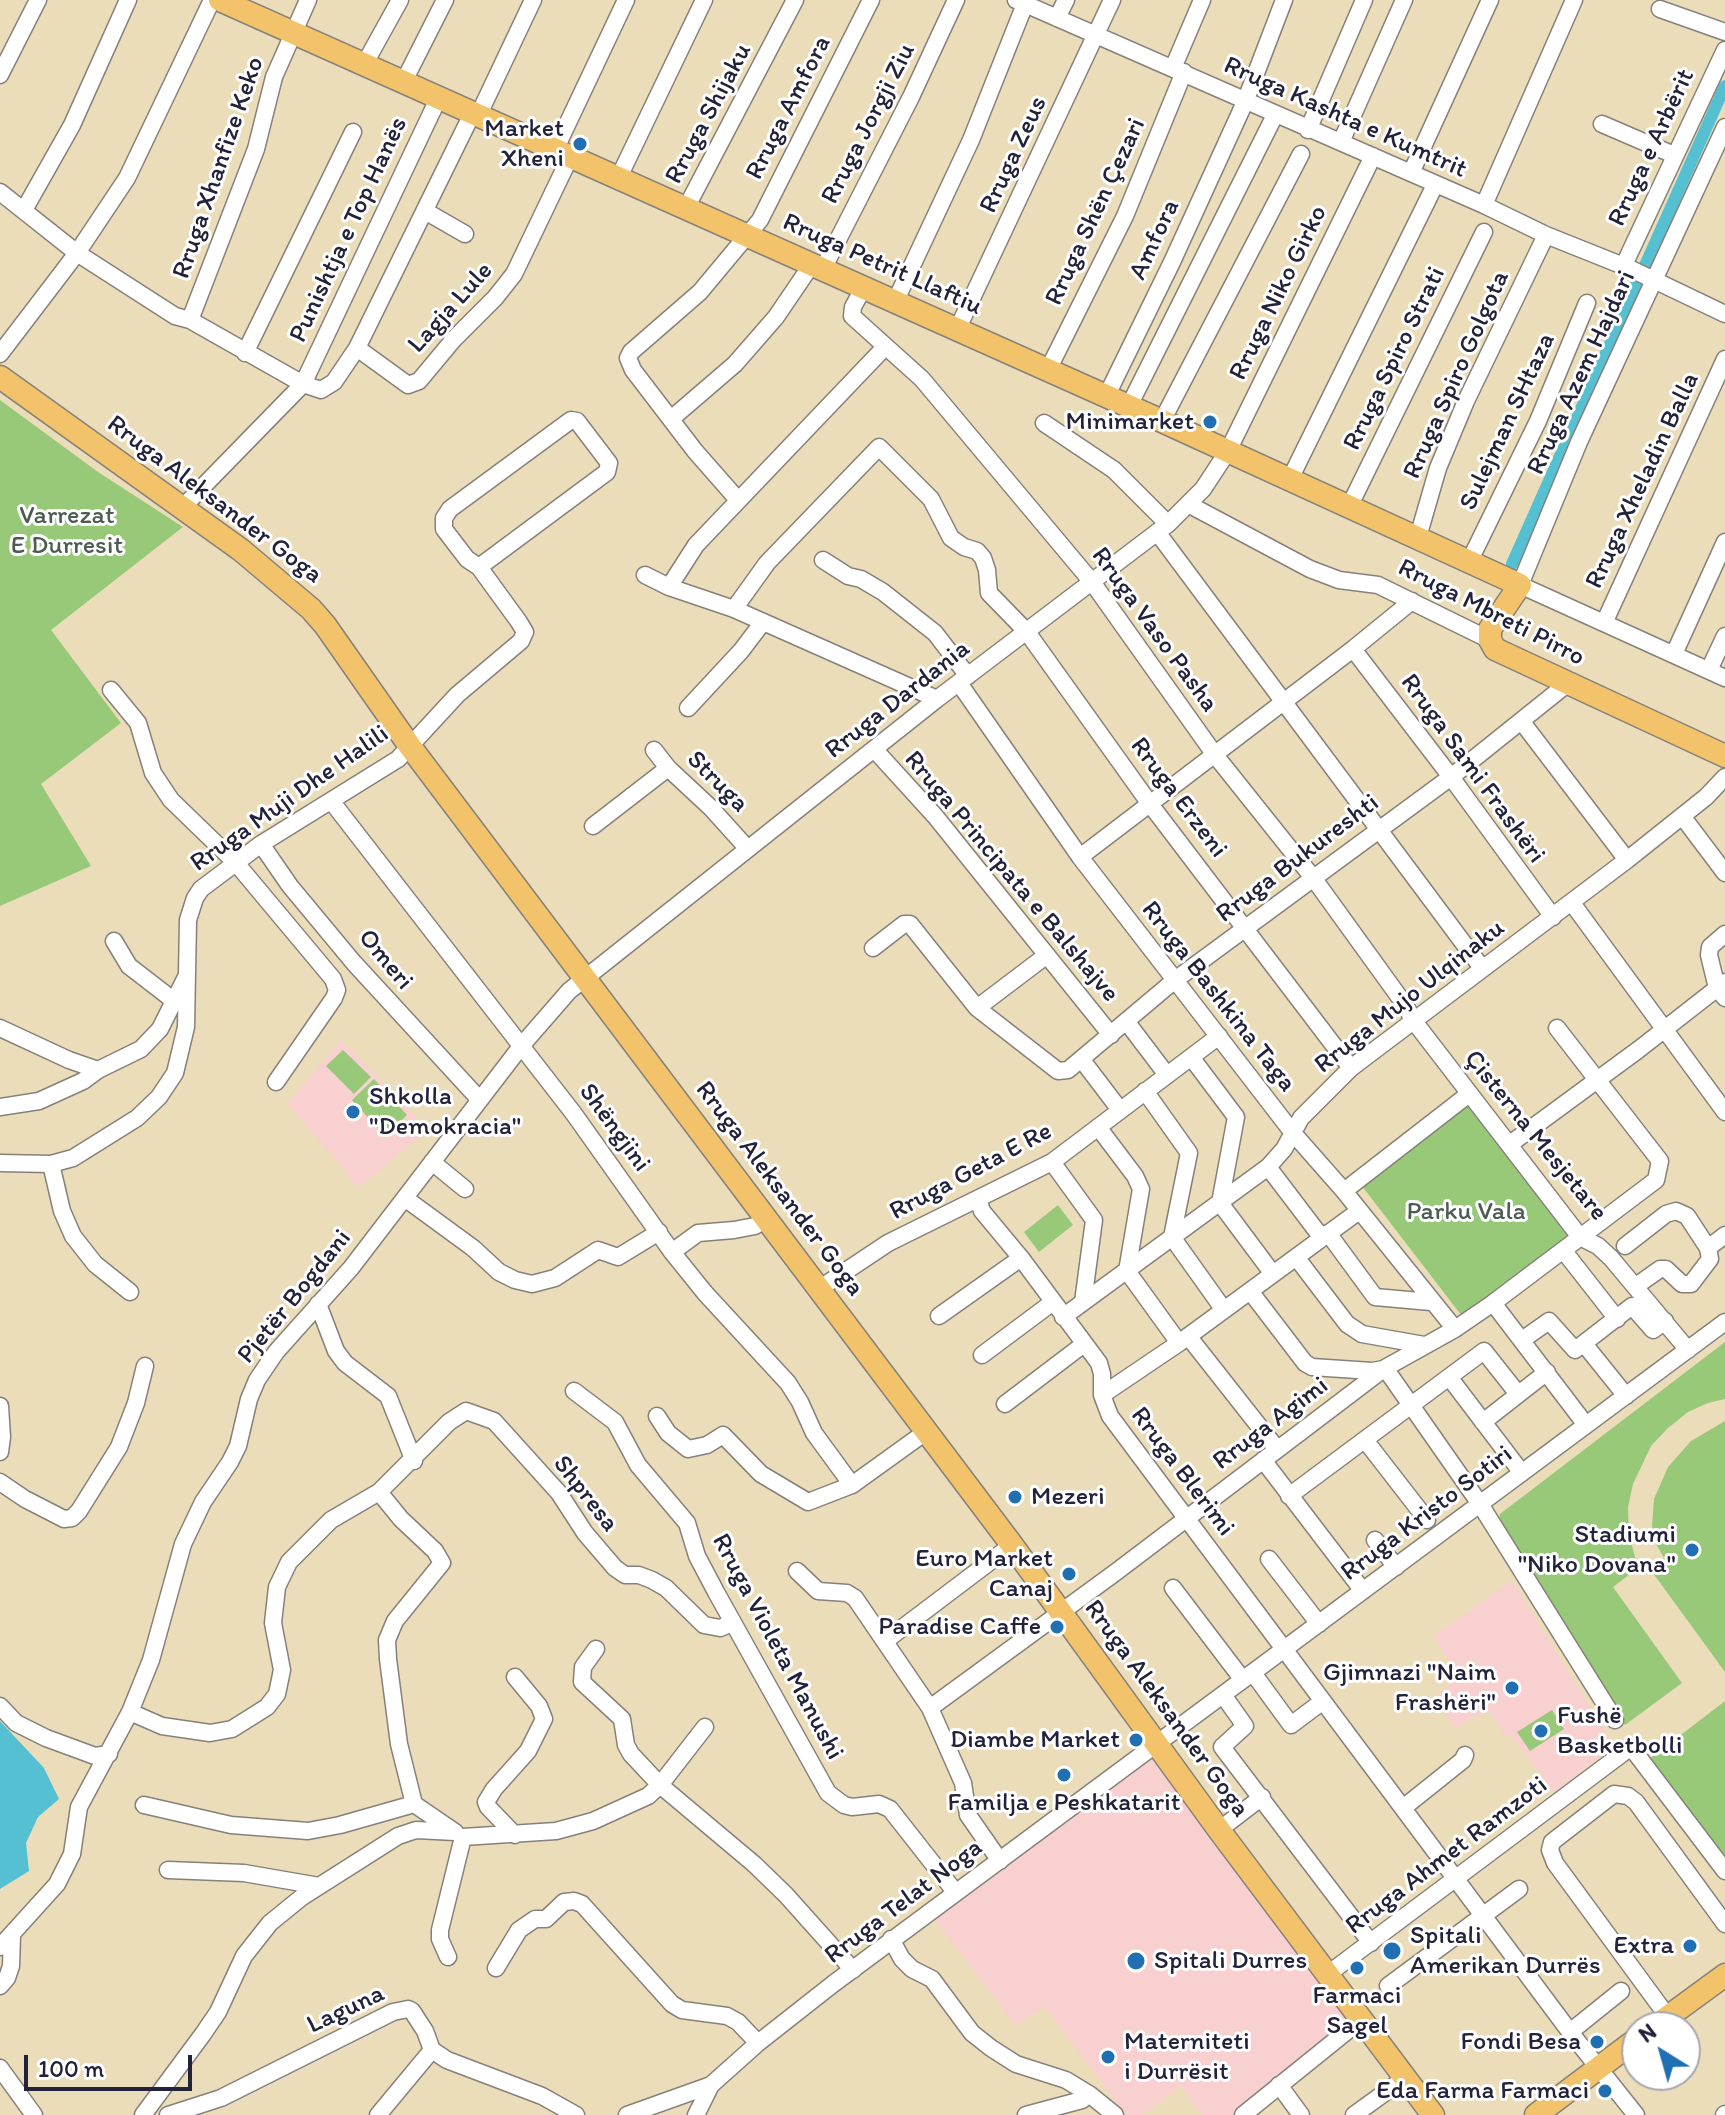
<!DOCTYPE html>
<html>
<head>
<meta charset="utf-8">
<style>
  body { margin:0 }
  #map { position:relative; width:1725px; height:2115px; overflow:hidden; background:#ebddba; font-family:Itim,sans-serif }
  canvas { display:block }
  .north { position:absolute; left:1621px; top:2011px; width:80px; height:80px; box-sizing:border-box; background:#fff; border:2px solid #a7a7b1; border-radius:50%; rotate:323deg; font-size:22px; font-weight:700; line-height:32px; text-align:center; color:#22223b }
  .north::after { content:''; display:block; margin:auto; width:28px; height:36px; background:#1f6fb2; clip-path:polygon(50% 0,100% 100%,50% 72%,0 100%) }
  .scale { position:absolute; left:24px; top:2055px; width:168px; height:36px; box-sizing:border-box; border:4px solid #22223b; border-top:0; padding-left:10px; font-size:24px; line-height:28px; white-space:nowrap; color:#22223b; -webkit-text-stroke:6px #fff; paint-order:stroke }
</style>
</head>
<body>
<div id="map">
<canvas width="1725" height="2115"></canvas>
<div class="north">N</div>
<div class="scale">100 m</div>
</div>
<script>
const context = document.querySelector('canvas').getContext('2d');
context.lineJoin = 'round';
function fill(path, color) { context.fillStyle = color; context.fill(path, 'evenodd'); }
const shape = rows => new Path2D(rows.map(r => 'M' + r).join(''));
function trace(path, color, width, dash) { context.strokeStyle = color; context.lineWidth = width; context.lineCap = dash ? 'butt' : 'round'; context.setLineDash(dash || []); context.stroke(path); }
function drawText(font, color, halo, rows, align = 'center') {
  context.font = font + ' Itim,sans-serif'; context.lineWidth = 6; context.setLineDash([]); context.textBaseline = 'middle'; context.strokeStyle = halo; context.fillStyle = color; for (const [text, x, y, turn = 0] of rows) {
    context.save(); context.translate(x, y); context.rotate((+turn || 0) * Math.PI / 180); context.textAlign = isNaN(turn) ? turn : align; if (halo) context.strokeText(text, 0, 0); context.fillText(text, 0, 0); context.restore();
  }
}
fill(shape([
  [341,1040,419,1120,418,1138,359,1187,287,1104],
  [1512,1580,1614,1746,1554,1792,1510,1734,1505,1736,1489,1711,1472,1718,1456,1729,1434,1698,1459,1677,1434,1636],
  [1154,1753,1350,2021,1245,2115,1202,2115,1181,2086,1142,2115,1126,2115,1044,2006,1016,2026,933,1917]
]), '#f7d0cf');
fill(shape([
  [0,400,98,472,183,527,51,630,121,723,41,784,91,866,0,906],
  [343,1050,371,1077,354,1094,326,1066],
  [374,1079,407,1115,385,1136,352,1100],
  [1468,1104,1571,1238,1465,1320,1362,1186],
  [1058,1205,1073,1225,1039,1252,1024,1232],
  [1725,1342,1725,1399,1708,1403,1688,1412,1668,1428,1651,1446,1633,1484,1628,1507,1629,1535,1638,1568,1613,1587,1682,1683,1625,1725,1581,1660,1498,1525,1500,1514],
  [1725,1421,1725,1672,1650,1569,1664,1558,1655,1542,1652,1526,1654,1499,1668,1467,1691,1441],
  [1725,1701,1725,1864,1647,1761],
  [1552,1710,1564,1729,1530,1751,1517,1732]
]), '#98c978');
fill(shape([
  [0,1721,44,1768,59,1799,38,1817,26,1843,29,1871,0,1889]
]), '#55c0d1');
trace(shape([
  [1512,564,1725,86]
]), '#55c0d1', 12);
const minor = shape([
  [1016,0,1484,205,1546,235,1631,269,1725,314],
  [1660,9,1725,32],
  [1057,18,1066,0],
  [364,65,400,0],
  [1173,68,1202,0],
  [0,75,38,0],
  [403,83,445,0],
  [479,114,533,0],
  [1602,124,1674,155],
  [1725,127,1579,442,1520,585,1725,678],
  [1308,130,1364,0],
  [1341,142,1404,0],
  [556,148,626,0],
  [1411,173,1490,0],
  [619,177,704,0],
  [0,192,77,253,175,316,190,320,303,384,321,390,334,382,357,348,473,112],
  [1484,205,1574,0],
  [686,208,795,0],
  [24,210,72,125,128,0],
  [425,211,465,234],
  [1623,267,1725,50],
  [823,269,911,97,956,0],
  [864,287,853,307,852,316,922,379,1092,582,1215,755,1314,879,1405,1005,1413,1020,1580,1237,1598,1246,1611,1258,1688,1350],
  [895,302,971,140,1025,4],
  [190,320,256,149,274,77,308,0],
  [957,330,1112,0],
  [357,348,408,385,419,381,454,339,495,298,514,274,571,155],
  [245,353,353,132],
  [0,354,77,253,127,178,212,0],
  [1048,370,1125,216,1184,72],
  [1106,397,1172,262,1245,102,1284,0],
  [1129,406,1275,115],
  [671,419,735,364,776,317,812,264],
  [1162,421,1301,154],
  [1044,423,1114,470,1168,524],
  [1290,479,1435,185],
  [738,500,695,451,633,370,628,358,631,352,700,292,760,220,871,0],
  [1188,504,1310,569,1339,580,1378,585,1490,640],
  [183,507,303,384,439,97],
  [1349,507,1484,232],
  [1157,532,1482,968],
  [1418,537,1438,468,1466,401,1546,235],
  [823,560,848,576,861,579,883,592,935,633,968,676],
  [1470,560,1538,421,1587,303],
  [645,575,669,587,734,609,937,699],
  [669,587,696,545,885,347],
  [734,609,767,563,879,447,931,499,951,538,964,547,977,551,983,558,987,570,989,593,1027,632,1150,804,1351,1068],
  [1605,621,1725,359],
  [1353,649,1451,777,1553,917],
  [1674,654,1725,542],
  [1709,670,1725,636],
  [959,683,1080,857,1175,980,1293,1133,1344,1191,1455,1329],
  [111,690,138,723,153,773,171,800,236,863,333,979,337,990,334,998,276,1082],
  [688,708,741,651,763,622],
  [1522,722,1627,860],
  [874,749,935,816,1111,1035],
  [654,750,668,768,711,808,747,848],
  [332,802,574,1114,672,1252,705,1293,788,1383,800,1402,814,1433,852,1485],
  [1682,816,1725,873],
  [593,826,668,768],
  [261,844,290,886,354,963,480,1100],
  [1080,857,1353,649,1412,601],
  [1572,903,1725,1112],
  [1725,934,1710,947,1709,955,1717,988,1725,998],
  [114,941,129,966,173,1000],
  [873,948,904,924,910,924,977,1008,1058,1071,1068,1070,1175,980,1451,777,1567,684],
  [977,1008,1047,955],
  [1126,1021,1167,1075],
  [0,1028,69,1060,98,1070],
  [1191,1057,1236,1117,1220,1203,1273,1274],
  [1082,1060,1120,1110],
  [1145,1091,1189,1153,1172,1237,1224,1310],
  [0,1107,39,1101,83,1081,98,1070,141,1049,160,1029,187,975],
  [1098,1127,1135,1176,1141,1189,1127,1271,1179,1343],
  [1510,1144,1638,1050,1725,982],
  [432,1162,465,1189],
  [1052,1162,1094,1220,1083,1302],
  [0,1163,51,1164,73,1158,137,1118,159,1097,175,1073,186,1027,188,920,195,898,201,889,261,844,398,759,457,695,521,641,525,632,519,622,479,567,467,559,444,529,444,518,450,509,571,420,577,421,609,463,607,472,479,567],
  [51,1164,62,1211,73,1236,95,1264,130,1292],
  [1268,1167,1322,1238],
  [1344,1191,1469,1094],
  [406,1199,473,1248,499,1272,515,1280,532,1284,555,1278,598,1250,618,1257,659,1232],
  [978,1199,982,1211,1021,1258,1099,1363,1102,1374,1102,1395,1110,1416,1570,2032,1636,2115],
  [1328,1233,1375,1297,1431,1302],
  [1625,1246,1666,1214,1676,1211,1687,1216,1708,1248,1710,1259,1691,1284,1682,1284,1666,1269,1660,1269,1636,1286],
  [1708,1248,1725,1235],
  [1563,1250,1617,1319],
  [672,1252,698,1233,734,1230,755,1226,765,1219],
  [1296,1257,1347,1324,1362,1334,1424,1345],
  [819,1289,888,1243,1052,1162,1219,1036],
  [1250,1291,1305,1363,1312,1367,1372,1371,1384,1369],
  [1493,1303,1586,1425],
  [318,1304,336,1351,345,1363,388,1396,414,1461],
  [939,1316,1021,1258],
  [1063,1317,1268,1167,1284,1149,1301,1118,1351,1068,1627,860,1706,797,1725,777],
  [1188,1336,1277,1449],
  [1522,1340,1549,1321,1575,1350,1632,1306,1653,1330,1665,1321],
  [1585,1345,1626,1396],
  [982,1355,1053,1302],
  [1385,1368,1480,1504,1615,1720],
  [1449,1377,1522,1473],
  [574,1391,615,1422,638,1465,687,1523,697,1556,716,1592,828,1793,844,1805,852,1807,879,1804,890,1809,956,1893],
  [1102,1395,1179,1343,1359,1211],
  [1005,1404,1084,1344],
  [0,1406,2,1437,0,1452],
  [657,1416,668,1433,688,1449,707,1445,723,1435,761,1474,808,1502,852,1485,927,1431],
  [1483,1422,1547,1372],
  [1365,1440,1427,1520],
  [1263,1460,1363,1591],
  [0,1482,25,1499,64,1519,72,1518,79,1511,119,1447,136,1403,145,1366],
  [379,1492,401,1519,435,1551,442,1563,395,1621,387,1640,388,1659,399,1744,414,1804,455,1832],
  [1289,1496,1484,1351,1518,1394],
  [1375,1540,1396,1567],
  [1269,1559,1319,1624],
  [797,1571,818,1591,847,1593,855,1598,930,1708,963,1783,968,1815,1000,1861],
  [1173,1588,1243,1680],
  [885,1641,1012,1545],
  [596,1649,583,1667,582,1682,622,1719,626,1745,631,1754,660,1785,754,1864,786,1895,853,1970],
  [1253,1673,1291,1725,1323,1701],
  [515,1677,539,1706,544,1719,528,1751,494,1789,486,1802,488,1807,515,1835],
  [1223,1695,1245,1726,1222,1747,1371,1943],
  [0,1706,16,1723,46,1738,95,1756,109,1754],
  [930,1708,1116,1572,1385,1368,1455,1329,1493,1303,1656,1180,1660,1161,1557,1028],
  [130,1712,162,1726,210,1733,232,1729,267,1707,277,1694,282,1670,273,1623,277,1587,289,1562,331,1520,379,1492,449,1422,466,1411,494,1421,559,1493,585,1533,615,1568,625,1575,639,1575,652,1580,666,1588,704,1625,720,1628,732,1623],
  [144,1805,231,1825,308,1831,340,1825,414,1804],
  [1403,1808,1463,1760,1465,1755],
  [1219,1830,1262,1797],
  [463,1837,556,1831,593,1821,648,1796,660,1785,705,1727],
  [168,1870,244,1873,319,1886],
  [891,1939,902,1959,912,1969,932,1979,972,2033,991,2048,1016,2064,1066,2080,1089,2094,1115,2115],
  [0,1947,57,1884,72,1854,79,1807,130,1712,151,1660,183,1544,203,1502,230,1462,238,1446,249,1399,257,1380,276,1352,351,1268,522,1045,569,991,937,699,1168,524,1203,489,1228,451,1373,156],
  [448,1957,440,1939,440,1930,463,1837],
  [496,1968,519,1930,535,1919,546,1919,564,1902,574,1901,582,1904,672,2004,682,2010,727,2016,738,2022,758,2043],
  [1328,1974,1631,1747,1725,1871],
  [0,1986,7,1978,11,1966,12,1936],
  [1388,1986,1519,1889],
  [1668,2017,1555,1863,1550,1850,1552,1842,1614,1794,1628,1796,1636,1802,1725,1924],
  [1570,2032,1621,1991],
  [0,2068,34,2115],
  [1279,2085,1301,2115],
  [143,2115,203,2034,218,2012,244,1956,270,1923,302,1897,398,1836,416,1830,455,1832],
  [168,2115,221,2098,393,2012,408,2009,412,2011,425,2031,432,2050,447,2060,542,2096,576,2115],
  [378,2115,432,2050],
  [627,2115,711,2085],
  [696,2115,711,2085,758,2043,833,1984,1725,1322],
  [1026,2115,1082,2100,1089,2094],
  [1243,2115,1362,2019],
  [1354,2115,1405,2078],
  [1724,2115,1725,2114]
]);
const major = shape([
  [220,0,1162,421,1520,585,1490,629,1490,640,1495,649,1725,756],
  [0,377,241,550,311,609,325,625,409,745,1012,1545,1219,1830,1433,2115],
  [1654,2027,1725,1975],
  [1536,2115,1637,2039]
]);
trace(minor, '#86807a', 19);
trace(major, '#86807a', 25);
trace(minor, '#fff', 16);
trace(major, '#f2c36a', 22);
for (const [x, y, r, color] of [
  [580,144,8,"#1f6fb2"],
  [1210,422,8,"#1f6fb2"],
  [353,1112,8,"#1f6fb2"],
  [1015,1497,8,"#1f6fb2"],
  [1692,1550,8,"#1f6fb2"],
  [1069,1574,8,"#1f6fb2"],
  [1057,1627,8,"#1f6fb2"],
  [1512,1688,8,"#1f6fb2"],
  [1541,1731,8,"#1f6fb2"],
  [1136,1740,8,"#1f6fb2"],
  [1064,1775,8,"#1f6fb2"],
  [1690,1946,8,"#1f6fb2"],
  [1392,1951,10,"#1f6fb2"],
  [1136,1961,10,"#1f6fb2"],
  [1357,1968,8,"#1f6fb2"],
  [1597,2042,8,"#1f6fb2"],
  [1108,2057,8,"#1f6fb2"],
  [1605,2091,8,"#1f6fb2"]
]) { const dot = new Path2D(); dot.arc(x, y, r, 0, 2 * Math.PI); context.fillStyle = color; context.fill(dot); trace(dot, '#fff', 3); }
drawText('26px', '#22223b', '#fff', [
  ["Rruga Amfora",789,108,-63],
  ["Rruga Shijaku",709,114,-62],
  ["Rruga Kashta e Kumtrit",1345,118,24],
  ["Rruga Jorgji Ziu",869,124,-63],
  ["Rruga e Arbërit",1652,148,-65],
  ["Rruga Zeus",1014,155,-65],
  ["Rruga Xhanfize Keko",219,168,-71],
  ["Rruga Shën Çezari",1096,212,-65],
  ["Punishtja e Top Hanës",349,230,-65],
  ["Amfora",1155,240,-65],
  ["Rruga Petrit Llaftiu",882,265,24],
  ["Rruga Niko Girko",1279,293,-64],
  ["Lagja Lule",451,308,-48],
  ["Rruga Spiro Strati",1395,359,-64],
  ["Rruga Azem Hajdari",1582,373,-65],
  ["Rruga Spiro Golgota",1457,375,-66],
  ["Sulejman SHtaza",1508,422,-65],
  ["Rruga Xheladin Balla",1643,481,-65],
  ["Rruga Aleksander Goga",214,500,37],
  ["Rruga Mbreti Pirro",1491,613,27],
  ["Rruga Vaso Pasha",1154,630,54],
  ["Rruga Dardania",898,700,-38],
  ["Rruga Sami Frashëri",1472,769,54],
  ["Struga",717,782,45],
  ["Rruga Erzeni",1178,798,53],
  ["Rruga Muji Dhe Halili",290,799,-35],
  ["Rruga Bukureshti",1298,859,-37],
  ["Rruga Principata e Balshajve",1011,877,50],
  ["Omeri",385,960,50],
  ["Rruga Bashkina Taga",1218,997,52],
  ["Rruga Mujo Ulqinaku",1410,997,-38],
  ["Shëngjini",614,1128,54],
  ["Çisterna Mesjetare",1535,1136,51],
  ["Rruga Geta E Re",971,1172,-28],
  ["Rruga Aleksander Goga",779,1189,53],
  ["Pjetër Bogdani",295,1297,-51],
  ["Rruga Agimi",1271,1424,-37],
  ["Rruga Blerimi",1182,1472,53],
  ["Shpresa",585,1494,52],
  ["Rruga Kristo Sotiri",1427,1514,-37],
  ["Rruga Violeta Manushi",777,1647,62],
  ["Rruga Aleksander Goga",1166,1709,54],
  ["Rruga Ahmet Ramzoti",1447,1856,-37],
  ["Rruga Telat Noga",904,1902,-37],
  ["Laguna",346,2010,-25]
]);
drawText('26px', '#22223b', '#fff', [
  ["Market",564,129],
  ["Xheni",564,159],
  ["Minimarket",1194,422],
  ["Shkolla",369,1097,"left"],
  ["\"Demokracia\"",369,1127,"left"],
  ["Mezeri",1031,1497,"left"],
  ["Stadiumi",1676,1535],
  ["\"Niko Dovana\"",1676,1565],
  ["Euro Market",1053,1559],
  ["Canaj",1053,1589],
  ["Paradise Caffe",1041,1627],
  ["Gjimnazi \"Naim",1496,1673],
  ["Frashëri\"",1496,1703],
  ["Fushë",1557,1716,"left"],
  ["Basketbolli",1557,1746,"left"],
  ["Diambe Market",1120,1740],
  ["Familja e Peshkatarit",1064,1803,"center"],
  ["Spitali",1410,1936,"left"],
  ["Amerikan Durrës",1410,1966,"left"],
  ["Extra",1674,1946],
  ["Spitali Durres",1154,1961,"left"],
  ["Farmaci",1357,1996,"center"],
  ["Sagel",1357,2026,"center"],
  ["Materniteti",1124,2042,"left"],
  ["i Durrësit",1124,2072,"left"],
  ["Fondi Besa",1581,2042],
  ["Eda Farma Farmaci",1589,2091]
], 'right');
drawText('26px', '#4b5c50', '#fff', [
  ["Varrezat",67,516],
  ["E Durresit",67,546],
  ["Parku Vala",1466,1212]
]);
</script>
</body>
</html>
